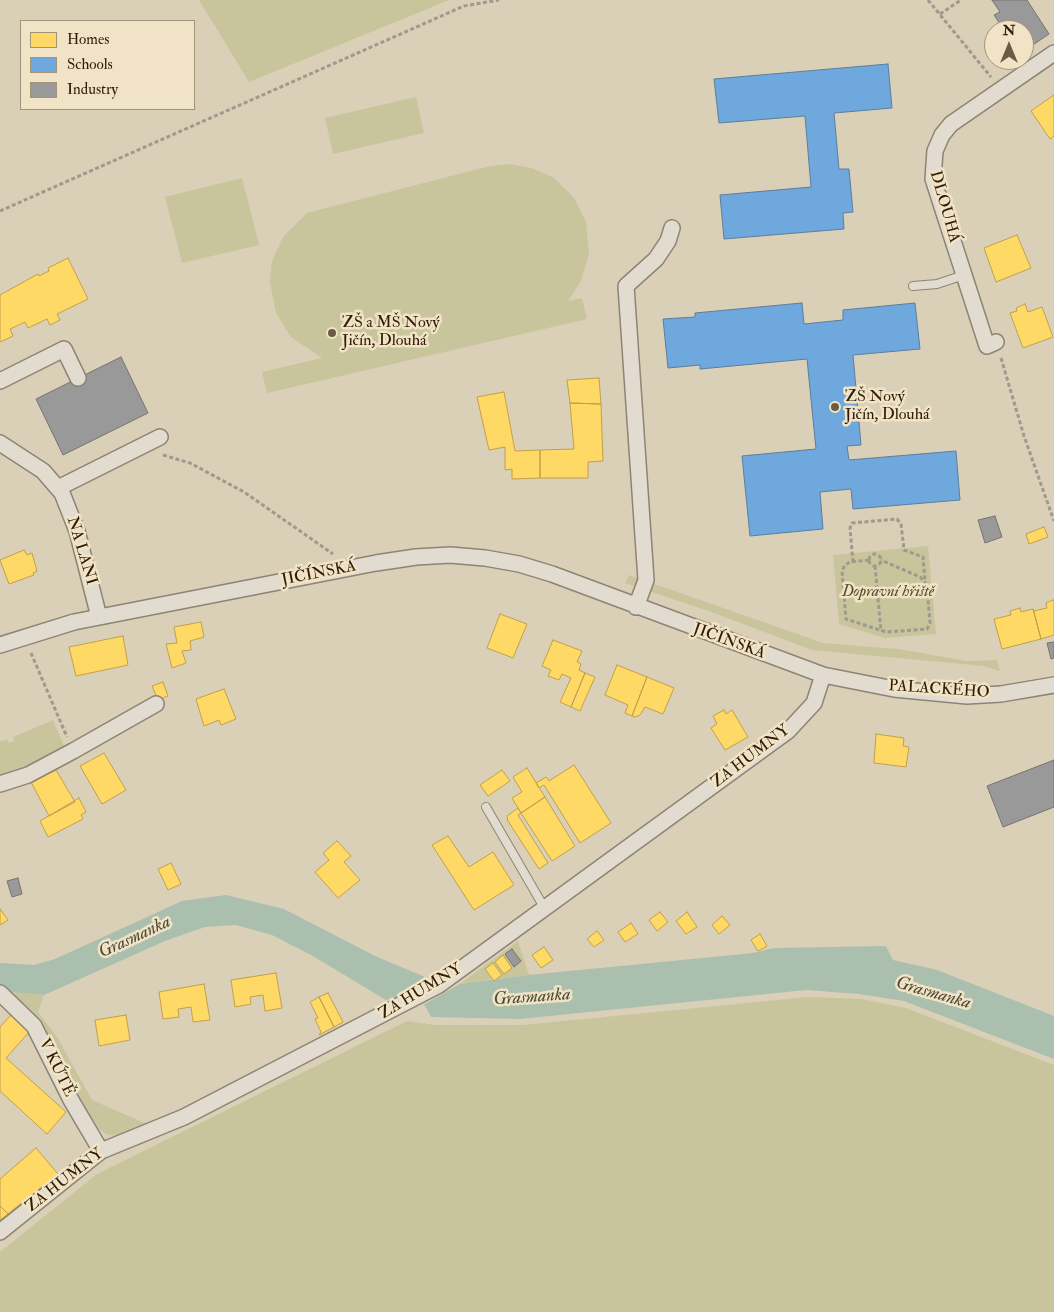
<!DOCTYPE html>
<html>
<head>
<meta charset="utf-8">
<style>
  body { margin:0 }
  #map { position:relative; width:1054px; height:1312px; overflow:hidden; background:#dacfb7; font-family:"IM FELL Double Pica",serif }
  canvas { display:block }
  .legend { position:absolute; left:20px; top:20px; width:175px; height:90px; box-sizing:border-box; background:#f1e4c6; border:1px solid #a39479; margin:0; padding:6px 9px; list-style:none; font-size:15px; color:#2f1b06 }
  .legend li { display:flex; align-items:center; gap:10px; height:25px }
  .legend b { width:25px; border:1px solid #a39479 }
  .north { position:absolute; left:984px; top:20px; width:50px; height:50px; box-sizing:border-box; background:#f1e4c6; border:1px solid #a39479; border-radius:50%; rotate:0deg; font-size:14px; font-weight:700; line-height:20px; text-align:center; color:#2f1b06 }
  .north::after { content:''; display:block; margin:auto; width:18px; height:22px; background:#6b5a44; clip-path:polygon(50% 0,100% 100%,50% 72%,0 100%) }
</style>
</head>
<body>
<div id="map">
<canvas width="1054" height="1312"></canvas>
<ul class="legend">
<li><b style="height:14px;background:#ffd966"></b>Homes</li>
<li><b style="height:14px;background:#6fa8dc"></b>Schools</li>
<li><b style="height:14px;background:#999"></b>Industry</li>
</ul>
<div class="north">N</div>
</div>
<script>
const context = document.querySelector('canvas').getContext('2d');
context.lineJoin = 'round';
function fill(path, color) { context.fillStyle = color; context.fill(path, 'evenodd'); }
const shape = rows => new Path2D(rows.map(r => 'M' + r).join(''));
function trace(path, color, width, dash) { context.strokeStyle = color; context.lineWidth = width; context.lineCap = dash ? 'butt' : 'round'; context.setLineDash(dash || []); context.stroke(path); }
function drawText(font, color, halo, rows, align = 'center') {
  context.font = font + ' "IM FELL Double Pica",serif'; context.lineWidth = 5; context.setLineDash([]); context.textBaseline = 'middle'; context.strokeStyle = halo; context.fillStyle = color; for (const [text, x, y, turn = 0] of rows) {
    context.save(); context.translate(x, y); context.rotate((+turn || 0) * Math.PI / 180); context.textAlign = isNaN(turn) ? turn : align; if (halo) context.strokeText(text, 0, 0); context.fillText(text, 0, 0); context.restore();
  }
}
fill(shape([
  [199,0,449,0,249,82],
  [416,97,424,133,333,154,325,118],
  [510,164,532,168,554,178,574,198,586,222,589,254,581,281,568,301,582,298,587,319,267,393,262,372,322,358,291,337,276,313,270,282,272,261,283,237,307,213,490,166],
  [242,178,259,245,182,263,165,197],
  [928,546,936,634,885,638,839,624,833,555],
  [629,575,823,643,898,649,967,661,997,660,1000,671,984,666,812,650,717,614,625,583],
  [53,720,65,748,25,767,0,776,0,742,7,739,9,743,14,741,13,737],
  [518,941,529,975,496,979,502,974,493,963,485,969,493,979,460,984],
  [11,992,44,995,38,1012,57,1037,92,1100,147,1124,122,1136,108,1135,100,1130,77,1098,46,1033],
  [808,997,861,999,906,1008,1054,1065,1054,1312,0,1312,0,1252,97,1174,407,1021,434,1025,523,1025]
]), '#c8c59c');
fill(shape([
  [226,895,284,909,375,956,423,976,427,982,451,989,460,984,529,975,753,953,774,948,886,946,893,960,937,970,1054,1016,1054,1059,904,1001,859,994,806,990,520,1019,431,1017,424,1004,400,997,386,1000,313,956,272,935,236,925,205,927,165,941,44,995,0,991,0,963,34,965,55,959,182,901]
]), '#abbfae');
fill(shape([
  [427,982,451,989,425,1004,400,997]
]), '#dacfb7');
const homes = shape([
  [1054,95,1054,136,1050,139,1031,111,1054,95],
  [1017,235,1031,268,996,282,984,248,1017,235],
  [68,258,88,299,57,314,60,320,50,325,47,319,28,328,25,322,10,329,13,336,0,342,0,295,38,274,39,276,49,271,48,268,68,258],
  [1025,304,1028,312,1042,307,1053,337,1023,348,1010,313,1017,311,1016,308,1025,304],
  [599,378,601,404,570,403,567,380,599,378],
  [504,392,515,451,540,450,540,478,512,479,512,469,505,470,505,447,489,450,477,397,504,392],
  [570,403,601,404,603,461,588,462,588,478,540,478,540,450,574,449,570,403],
  [1044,527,1048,537,1029,544,1026,534,1044,527],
  [24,550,27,555,32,553,37,571,33,573,34,575,9,584,0,560,24,550],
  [1053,600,1054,600,1054,635,1041,639,1033,609,1034,611,1047,608,1046,603,1053,600],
  [1020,608,1021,612,1033,609,1041,639,1002,649,994,619,1011,615,1010,611,1020,608],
  [500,614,527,624,513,658,487,648,500,614],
  [201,622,204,637,190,641,191,650,182,651,186,663,172,668,166,644,177,643,174,627,201,622],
  [123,636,128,665,76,676,69,647,123,636],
  [553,640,582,651,577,662,581,664,579,670,585,673,571,707,560,702,571,678,562,674,559,680,548,676,551,670,542,666,553,640],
  [617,665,647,677,632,716,625,713,628,705,605,695,617,665],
  [585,673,595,677,580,711,571,707,585,673],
  [647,677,674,688,663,714,645,707,640,715,635,717,632,716,647,677],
  [163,682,168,696,158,700,152,686,163,682],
  [224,689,236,719,221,725,219,720,204,726,196,699,224,689],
  [724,710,726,714,732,710,748,737,725,750,711,728,717,724,713,716,724,710],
  [876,734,904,738,903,746,909,747,906,767,874,763,876,734],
  [104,753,126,790,102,804,80,766,104,753],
  [574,765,611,823,580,843,544,785,539,788,536,783,546,777,549,781,574,765],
  [527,768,545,797,521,813,512,798,522,792,513,777,527,768],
  [56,770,75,802,49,816,31,782,56,770],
  [502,770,510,781,488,796,480,785,502,770],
  [545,797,575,846,552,861,521,813,545,797],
  [79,798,86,812,81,815,83,819,48,837,40,821,79,798],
  [518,808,521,813,518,815,548,863,539,869,508,821,507,816,518,808],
  [448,836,469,867,493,852,514,885,474,910,432,845,448,836],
  [337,841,351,856,344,862,360,880,338,898,315,872,329,860,323,853,337,841],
  [171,863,181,884,168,890,158,869,171,863],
  [0,909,8,920,0,925,0,909],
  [660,912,668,922,657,931,649,920,660,912],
  [687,912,697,927,686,934,676,921,687,912],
  [722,916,730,925,719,934,712,925,722,916],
  [631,923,638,934,625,942,618,932,631,923],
  [597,931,604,940,594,947,587,939,597,931],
  [760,934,767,946,758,951,751,940,760,934],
  [544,947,553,960,541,968,532,955,544,947],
  [503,955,512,968,504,974,495,962,503,955],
  [493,963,502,975,494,981,485,969,493,963],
  [276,973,282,1008,265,1011,263,995,250,997,251,1004,235,1007,231,980,276,973],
  [204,984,210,1020,193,1022,191,1007,178,1009,179,1017,163,1019,159,992,204,984],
  [328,993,343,1022,334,1027,319,997,328,993],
  [319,997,334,1027,319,1035,321,1032,315,1019,318,1018,310,1002,319,997],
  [12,1014,30,1031,6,1058,66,1112,47,1134,0,1091,0,1027,12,1014],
  [126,1015,130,1040,99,1046,95,1020,126,1015],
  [36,1148,58,1174,8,1214,0,1206,0,1179,36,1148],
  [0,1206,8,1214,0,1220,0,1206]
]);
fill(homes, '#ffd966');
trace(homes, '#c1a049', 1);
const schools = shape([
  [888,64,892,108,834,113,839,169,849,169,853,212,843,213,844,229,724,239,720,195,811,187,805,116,719,123,714,79,888,64],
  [802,303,804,324,843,320,843,310,915,303,920,349,853,355,861,445,847,446,849,460,956,451,960,500,853,509,851,489,820,492,823,529,750,536,742,456,816,449,807,359,700,369,700,365,668,368,663,319,695,317,695,313,802,303]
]);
fill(schools, '#6fa8dc');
trace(schools, '#5c7e9c', 1);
const industry = shape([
  [992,0,1027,0,1049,34,1024,51,1024,30,1004,30,994,15,1000,12,992,0],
  [121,357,148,413,63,455,36,399,121,357],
  [995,516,1002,537,985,543,978,520,995,516],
  [1054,642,1054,658,1051,659,1047,643,1054,642],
  [1054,760,1054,807,1003,827,987,786,1054,760],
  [18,878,22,894,12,897,7,881,18,878],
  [512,949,521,961,514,967,505,954,512,949]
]);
fill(industry, '#999');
trace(industry, '#79736d', 1);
const service = shape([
  [913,286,937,284,964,275],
  [486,807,545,909]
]);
const minor = shape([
  [996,342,987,346,933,179,935,151,942,135,951,124,1054,53],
  [0,381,64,349,78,378],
  [0,443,43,471,62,493,77,531,99,617],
  [58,488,160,437],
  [636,607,646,580,626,286,656,259,668,241,672,228],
  [0,645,74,622,376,563,416,557,450,555,485,558,519,564,552,574,823,675,894,689,967,696,1001,694,1054,685],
  [0,784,28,775,73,751,156,704],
  [0,993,34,1026,71,1100,101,1151],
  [0,1232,101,1151,184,1117,439,985,788,731,814,703,823,675]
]);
trace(service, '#8d8474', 10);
trace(minor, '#8d8474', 18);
trace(shape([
  [928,0,991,77],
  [940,14,961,0],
  [0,211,464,6,499,0],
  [1001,358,1024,436,1054,521],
  [163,455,190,463,244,492,333,554],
  '869 560a6 6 0 1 1 12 0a6 6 0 1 1-12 0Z',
  [869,560,850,562,845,565,842,571,846,619,886,632,927,629,930,623,927,587,925,582,920,577,881,560],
  [853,562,850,528,852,523,897,519,901,524,904,550,923,557,925,581],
  [875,566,881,631],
  [844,593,928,593],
  [31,653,67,737]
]), '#9f998e', 3, [4, 2.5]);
trace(service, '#e2dcd0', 8);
trace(minor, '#e2dcd0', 15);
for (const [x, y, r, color] of [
  [332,333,5,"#6b5a44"],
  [835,407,5,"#6b5a44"]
]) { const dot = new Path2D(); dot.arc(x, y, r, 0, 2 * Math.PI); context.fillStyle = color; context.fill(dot); trace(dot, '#f1e4c6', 2); }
drawText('16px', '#2f1b06', '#f1e4c6', [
  ["DLOUHÁ",944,207,74],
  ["NA LANI",81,551,73],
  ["JIČÍNSKÁ",319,574,-11],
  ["JIČÍNSKÁ",729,642,20],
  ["PALACKÉHO",939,690,4],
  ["ZA HUMNY",751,757,-37],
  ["ZA HUMNY",421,992,-31],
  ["V KÚTĚ",56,1068,64],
  ["ZA HUMNY",65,1181,-38]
]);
drawText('16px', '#2f1b06', '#f1e4c6', [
  ["ZŠ a MŠ Nový",342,324],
  ["Jičín, Dlouhá",342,342],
  ["ZŠ Nový",845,398],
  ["Jičín, Dlouhá",845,416]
], 'left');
drawText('italic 16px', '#594b2c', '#f1e4c6', [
  ["Dopravní hřiště",888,593]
]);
drawText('italic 18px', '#4e4a37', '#f1e4c6', [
  ["Grasmanka",135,938,-25],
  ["Grasmanka",933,994,16],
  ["Grasmanka",532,998,-4]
]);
</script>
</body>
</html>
